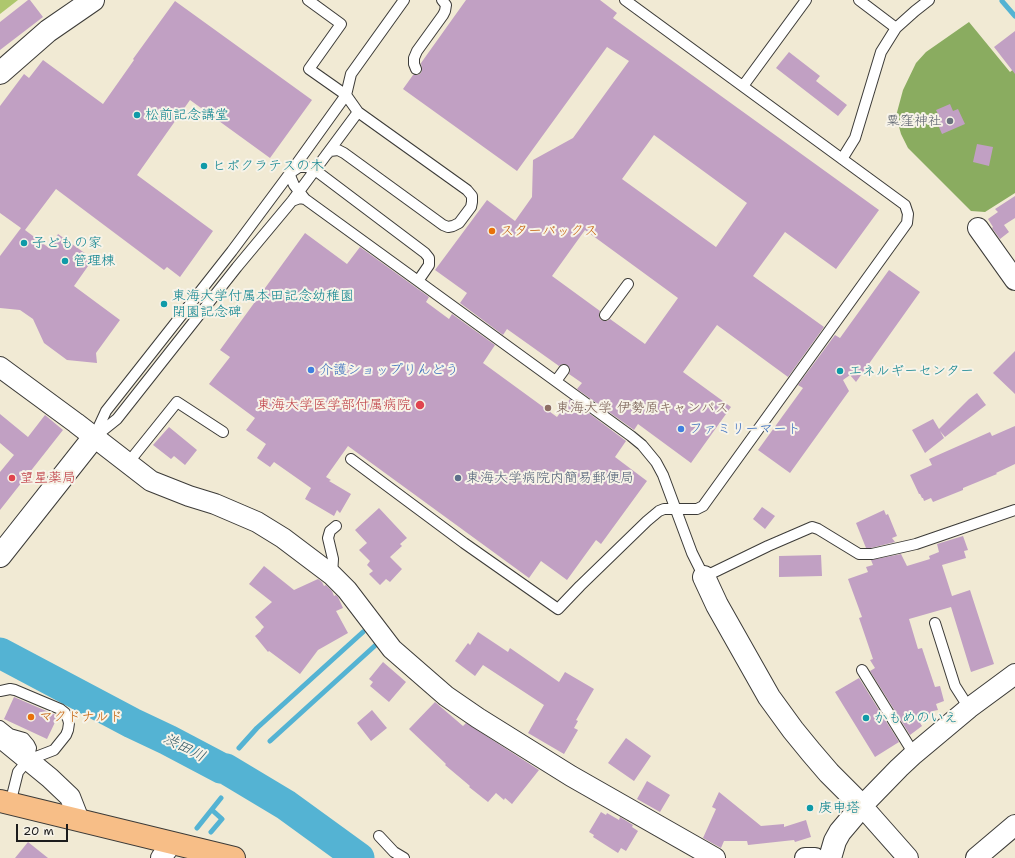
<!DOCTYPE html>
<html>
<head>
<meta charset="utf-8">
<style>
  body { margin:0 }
  #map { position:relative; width:1015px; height:858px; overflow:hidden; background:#f1ead4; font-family:"Shantell Sans",sans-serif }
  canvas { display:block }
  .scale { position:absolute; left:16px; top:824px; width:52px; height:18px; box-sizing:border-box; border:2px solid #1c1c1c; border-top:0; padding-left:5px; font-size:12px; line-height:14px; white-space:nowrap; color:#1c1c1c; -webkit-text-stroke:3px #f7f3e8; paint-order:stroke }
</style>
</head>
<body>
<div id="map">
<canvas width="1015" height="858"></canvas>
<div class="scale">20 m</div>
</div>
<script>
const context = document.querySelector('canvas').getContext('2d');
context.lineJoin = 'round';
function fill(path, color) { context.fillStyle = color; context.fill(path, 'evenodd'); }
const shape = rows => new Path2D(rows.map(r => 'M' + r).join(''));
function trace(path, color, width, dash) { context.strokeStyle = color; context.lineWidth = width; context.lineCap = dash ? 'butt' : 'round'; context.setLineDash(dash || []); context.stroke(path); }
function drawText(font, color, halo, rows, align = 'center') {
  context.font = font + ' "Shantell Sans","Klee One",sans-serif'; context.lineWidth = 4; context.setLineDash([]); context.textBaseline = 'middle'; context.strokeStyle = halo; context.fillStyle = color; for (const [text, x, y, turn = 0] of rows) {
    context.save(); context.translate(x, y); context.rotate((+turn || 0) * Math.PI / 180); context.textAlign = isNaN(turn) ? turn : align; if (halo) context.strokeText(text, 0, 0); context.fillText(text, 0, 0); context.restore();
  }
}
fill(shape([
  [0,0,18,0,0,14]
]), '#aec76d');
fill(shape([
  [969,22,1010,72,1015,68,1015,193,985,212,971,211,908,148,901,134,896,116,903,90,916,63,926,52]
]), '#8aac60');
trace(shape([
  [1002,1,1015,16],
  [270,741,379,642],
  [239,748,257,728,363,632],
  [226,769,231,758],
  [197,828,221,798],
  [211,832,222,819,212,810]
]), '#54b3d3', 5);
trace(shape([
  [0,653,132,723,168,740,221,768,226,769,286,805,359,858]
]), '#54b3d3', 31);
fill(shape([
  [28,0,30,0,43,17,0,50,0,22],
  [466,0,600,0,617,13,613,18,879,210,836,269,785,232,753,276,824,327,788,377,717,325,683,372,731,407,691,463,638,424,634,430,577,389,582,383,569,374,570,371,570,368,567,365,562,364,559,366,507,329,503,335,460,303,467,293,435,270,487,200,515,221,532,197,533,160,573,138,629,61,607,47,517,171,403,89,413,75,418,75,421,73,422,70,421,63],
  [654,135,747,203,716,247,622,179],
  [585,230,678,298,645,344,610,319,607,321,601,320,599,317,599,314,600,311,552,276],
  [175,1,312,100,270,158,190,100,137,175,213,231,180,277,167,267,164,270,56,189,25,230,49,248,58,234,93,259,74,286,120,320,96,353,97,363,67,360,44,343,33,319,20,310,0,308,0,256,21,228,0,213,0,106,24,74,29,78,43,60,103,104,134,60,133,59],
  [1015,31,1015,74,994,47],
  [789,52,820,76,816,81,847,105,838,116,776,68],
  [950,104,953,111,958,109,965,124,942,134,935,118,939,116,936,110],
  [977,144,993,147,989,166,973,162],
  [1015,196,1015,218,1004,225,1009,232,1000,239,992,228,993,227,988,219,998,212,995,209],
  [305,233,347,264,360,247,429,297,426,302,449,319,452,314,495,345,483,363,557,417,570,399,626,441,615,457,647,481,601,544,596,540,567,580,541,561,529,578,348,446,326,477,331,480,329,481,351,494,340,513,337,510,334,516,305,499,311,488,274,462,270,467,257,458,266,444,246,430,255,418,209,384,230,357,220,350],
  [889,270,920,292,856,382,850,375,843,380,849,391,790,473,758,450,803,388,798,385,835,335,840,338],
  [1015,351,1015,394,993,373],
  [977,393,986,405,945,437,940,431,944,438,925,453,912,430,933,419,939,429,969,399],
  [0,414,28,437,45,415,63,430,0,510,0,472,14,455,0,443],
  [1015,426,1015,464,996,473,997,474,963,488,963,490,933,502,931,498,924,501,923,498,922,498,920,494,919,494,910,475,932,465,929,459,990,432,992,436],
  [169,427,197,450,185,465,174,456,171,459,153,445],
  [762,507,775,516,765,529,753,519],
  [379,508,407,538,400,544,402,546,390,557,402,569,390,582,386,579,380,585,369,574,373,571,367,565,370,561,359,550,367,543,355,530],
  [884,510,886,515,888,514,897,536,892,538,895,542,871,548,866,548,856,523],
  [963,536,968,550,964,551,966,558,942,565,952,596,970,590,994,664,971,672,951,607,909,619,918,649,922,648,935,687,940,686,944,701,936,704,938,710,933,711,920,723,922,726,910,735,870,671,875,668,870,660,873,659,859,618,862,617,848,579,868,572,866,567,873,565,871,560,901,554,907,566,930,559,929,556,939,552,937,544],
  [821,555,822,576,779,577,779,556],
  [264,566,294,590,318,579,322,582,324,586,326,585,332,591,334,596,336,595,338,597,343,608,336,611,348,633,318,650,300,674,269,651,268,652,255,636,261,631,261,630,264,627,255,617,272,602,249,584],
  [478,632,508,652,510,648,559,682,565,672,594,689,576,720,578,721,574,728,578,730,564,754,528,733,544,705,483,665,475,676,455,661,468,643,470,645],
  [383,662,406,682,389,702,370,686,373,682,369,679],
  [859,678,899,742,875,757,835,692],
  [14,697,58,716,47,739,4,719],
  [435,702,463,726,466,723,539,770,512,804,505,798,504,800,496,793,488,802,469,787,470,786,445,765,446,764,409,729],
  [372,710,387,728,371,741,357,723],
  [626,738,651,756,634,781,608,763],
  [647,781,670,795,660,812,637,799],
  [719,792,761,826,784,824,784,827,806,820,811,837,795,842,794,840,748,845,747,841,724,841,721,848,703,838,716,809,712,807],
  [601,812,606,815,607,813,619,820,620,817,633,825,632,827,638,831,626,851,621,848,618,853,593,837,594,835,589,832],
  [28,842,48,858,15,858]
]), '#c1a0c3');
const service = shape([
  [308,0,341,24,309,69,346,95,358,112,467,190,472,196,472,202,471,207,459,223,453,226,448,227,443,225,344,153,338,150,330,151,326,155],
  [859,0,896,28],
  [416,69,414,64,414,58,417,51,443,15,445,11,446,5,442,0],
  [743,86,806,0],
  [842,159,855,138,881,52,896,28,915,11,929,0],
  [292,201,300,198,305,199,418,281,429,265,429,258,425,253,315,170,307,167,299,167,290,173,291,178,294,185,305,199],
  [418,281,631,436,642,445,656,462,663,475,692,553,704,577,768,546,812,527,818,529,859,554,872,554,916,544,1015,510],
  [605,315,628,284],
  [556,381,564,370],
  [97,435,117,419,237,267,292,201,358,112],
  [94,437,106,411,232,251,290,173,346,95,351,74,404,0],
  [351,459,464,543,558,609,580,586,647,521,659,511,664,509,697,509,703,506,907,223,908,214,905,205,625,0],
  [128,463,177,402,223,432],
  [332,575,333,559,328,538,330,531,336,526],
  [935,623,955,686,969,708],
  [862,670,914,754],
  [0,691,10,689,15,690,60,709,65,713,68,719,69,723,68,730,66,735,54,750,28,760],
  [0,726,10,734,24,738,29,744,31,748,28,760,18,772,10,804],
  [379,836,394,852,404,858]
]);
const minor = shape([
  [978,228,1015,280],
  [0,367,76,423,151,481,189,496,215,504,257,522,283,538,332,575,347,590,392,649,446,696,478,718,571,776,715,858],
  [0,737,50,778,70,797,79,820],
  [161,858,172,843],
  [805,858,815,858],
  [908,858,862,806,899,768,914,754,969,708,1015,674],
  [976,858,1015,825]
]);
const tertiary = shape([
  [0,73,48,31,93,0],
  [0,556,94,437],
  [704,577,717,605,769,697,793,730,811,752,829,773,862,806,840,832,835,841,830,858]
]);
const trunk = shape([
  [0,801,234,858]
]);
trace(service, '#3c3b38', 12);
trace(minor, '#3c3b38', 22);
trace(tertiary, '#3c3b38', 24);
trace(trunk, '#3c3b38', 24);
trace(service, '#fff', 10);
trace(minor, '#fff', 20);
trace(tertiary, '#fff', 22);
trace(trunk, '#f7be87', 22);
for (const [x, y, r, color] of [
  [137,115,4,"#0f9aa8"],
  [950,121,4,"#6b7280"],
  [204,166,4,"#0f9aa8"],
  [492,231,4,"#e8710a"],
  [24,243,4,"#0f9aa8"],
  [65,261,4,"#0f9aa8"],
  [164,304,4,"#0f9aa8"],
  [311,370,4,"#3f7fe0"],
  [840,371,4,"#0f9aa8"],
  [420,405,5,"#e0444e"],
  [548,408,4,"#8d6e63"],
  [681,429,4,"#3f7fe0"],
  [12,478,4,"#e0444e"],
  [458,478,4,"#5c6f8a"],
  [31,717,4,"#e8710a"],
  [866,718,4,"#0f9aa8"],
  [810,808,4,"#0f9aa8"]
]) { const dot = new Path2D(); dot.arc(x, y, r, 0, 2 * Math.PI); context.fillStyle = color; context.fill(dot); trace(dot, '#f7f3e8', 1.5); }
drawText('14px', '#0d838f', '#f7f3e8', [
  ["松前記念講堂",145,115],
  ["ヒポクラテスの木",212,166],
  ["子どもの家",32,243],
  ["管理棟",73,261],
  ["東海大学付属本田記念幼稚園",172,296],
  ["閉園記念碑",172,312],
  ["エネルギーセンター",848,371],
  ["かもめのいえ",874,718],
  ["庚申塔",818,808]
], 'left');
drawText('14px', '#5b616d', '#f7f3e8', [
  ["粟窪神社",942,121]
], 'right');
drawText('14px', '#c56008', '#f7f3e8', [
  ["スターバックス",500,231],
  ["マクドナルド",39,717]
], 'left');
drawText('14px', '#366cbe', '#f7f3e8', [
  ["介護ショップりんどう",319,370],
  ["ファミリーマート",689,429]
], 'left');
drawText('14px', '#be3a42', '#f7f3e8', [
  ["東海大学医学部付属病院",411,405],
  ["望星薬局",20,478,"left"]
], 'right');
drawText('14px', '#785e54', '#f7f3e8', [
  ["東海大学 伊勢原キャンパス",556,408]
], 'left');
drawText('14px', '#4e5e75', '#f7f3e8', [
  ["東海大学病院内簡易郵便局",466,478]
], 'left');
drawText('italic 15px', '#325865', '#f7f3e8', [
  ["渋田川",184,748,27]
]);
</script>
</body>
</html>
